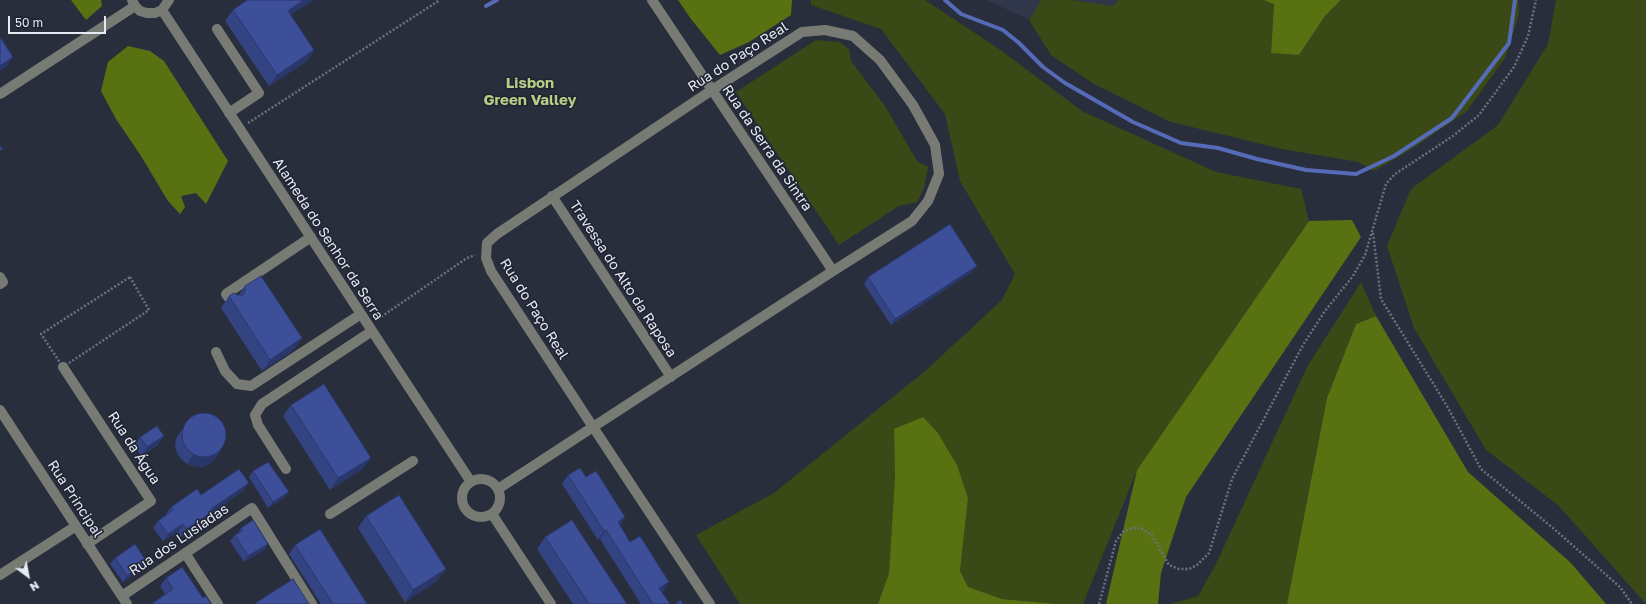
<!DOCTYPE html>
<html>
<head>
<meta charset="utf-8">
<style>
  body { margin:0 }
  #map { position:relative; width:1646px; height:604px; overflow:hidden; background:#292e3c; font-family:"Golos Text",sans-serif }
  canvas { display:block }
  .north { position:absolute; left:8px; top:556px; width:40px; height:40px; -webkit-text-stroke:3px #202432; paint-order:stroke; rotate:148deg; font-size:11px; font-weight:700; line-height:16px; text-align:center; color:#e6eaf3 }
  .north::after { content:''; display:block; margin:auto; width:14px; height:18px; background:#e6eaf3; clip-path:polygon(50% 0,100% 100%,50% 72%,0 100%) }
  .scale { position:absolute; left:8px; top:16px; width:98px; height:18px; box-sizing:border-box; border:2px solid #e6eaf3; border-top:0; padding-left:5px; font-size:12px; line-height:14px; white-space:nowrap; color:#e6eaf3; -webkit-text-stroke:3px #202432; paint-order:stroke }
</style>
</head>
<body>
<div id="map">
<canvas width="1646" height="604"></canvas>
<div class="north">N</div>
<div class="scale">50 m</div>
</div>
<script>
const context = document.querySelector('canvas').getContext('2d');
context.lineJoin = 'round';
function fill(path, color) { context.fillStyle = color; context.fill(path, 'evenodd'); }
const shape = rows => new Path2D(rows.map(r => 'M' + r).join(''));
function trace(path, color, width, dash) { context.strokeStyle = color; context.lineWidth = width; context.lineCap = dash ? 'butt' : 'round'; context.setLineDash(dash || []); context.stroke(path); }
function drawText(font, color, halo, rows, align = 'center') {
  context.font = font + ' "Golos Text",sans-serif'; context.lineWidth = 3; context.setLineDash([]); context.textBaseline = 'middle'; context.strokeStyle = halo; context.fillStyle = color; for (const [text, x, y, turn = 0] of rows) {
    context.save(); context.translate(x, y); context.rotate((+turn || 0) * Math.PI / 180); context.textAlign = isNaN(turn) ? turn : align; if (halo) context.strokeText(text, 0, 0); context.fillText(text, 0, 0); context.restore();
  }
}
fill(shape([
  [987,0,1041,0,1029,20],
  [1073,0,1118,0,1113,6]
]), '#30374a');
fill(shape([
  [811,0,925,0,999,49,1082,111,1216,172,1301,189,1309,221,1137,470,1083,604,1058,604,1002,599,968,587,960,571,968,498,957,465,938,433,894,429,895,477,889,573,878,604,740,604,696,535,774,493,924,372,1002,300,1015,274,960,181,945,114,881,29,811,5],
  [1041,0,1073,0,1113,6,1118,0,1263,0,1274,3,1271,53,1299,55,1325,16,1341,0,1518,0,1519,14,1505,58,1467,111,1413,148,1374,171,1358,162,1282,149,1171,122,1094,84,1051,55,1029,20],
  [1556,0,1646,0,1646,604,1558,505,1486,450,1414,328,1387,246,1411,189,1498,125,1548,44],
  [816,40,840,42,849,49,851,61,885,106,917,161,928,167,924,188,917,202,899,206,839,245,736,92],
  [1361,282,1376,316,1356,324,1327,398,1287,604,1170,604,1198,596,1216,564,1307,367]
]), '#3a4915');
fill(shape([
  [71,0,101,0,102,6,86,20],
  [678,0,792,0,791,15,749,42,720,55,691,19],
  [1263,0,1341,0,1325,16,1299,55,1271,53,1274,4],
  [128,46,150,51,164,61,228,161,206,204,196,193,181,196,185,207,180,214,168,201,141,156,116,119,101,91,108,62],
  [1352,220,1361,237,1186,497,1161,573,1158,604,1106,604,1137,470,1309,221],
  [1376,316,1468,472,1571,563,1606,604,1287,604,1327,398,1356,324],
  [923,417,938,433,957,465,968,498,960,571,968,587,1002,599,1058,604,878,604,889,573,895,477,894,429]
]), '#597211');
trace(shape([
  [945,0,961,14,1003,30,1019,43,1043,67,1065,83,1133,122,1181,143,1218,148,1257,159,1306,170,1356,174,1394,156,1452,118,1509,43,1515,0],
  [486,6,497,0]
]), '#556bb7', 4);
trace(shape([
  [248,123,440,0],
  [1373,233,1381,299,1447,406,1481,469,1553,528,1620,587,1632,604],
  [130,277,149,310,63,367,41,334,130,277],
  [378,319,467,258,475,255],
  [1099,604,1116,541,1123,532,1133,528,1140,528,1151,534,1169,565,1179,569,1189,569,1197,565,1209,553,1232,479,1303,345,1325,311,1353,276,1365,255,1386,184,1395,174,1453,136,1479,115,1514,67,1528,36,1536,0]
]), '#6c717d', 2.5, [2, 2]);
trace(shape([
  [132,0,135,6,140,11,147,13,155,13,162,10,169,0],
  [652,0,833,271],
  [162,10,471,482],
  [217,29,259,93,229,113],
  [0,94,135,6],
  [552,196,671,377],
  [0,277,3,282,0,284],
  [231,301,226,294,311,237],
  [216,352,225,371,237,384,251,386,361,314],
  [63,367,151,501,87,544],
  [0,410,127,604],
  [286,469,258,425,255,415,262,404,372,331],
  '462 498a19 19 0 1 1 38 0a19 19 0 1 1-38 0Z',
  [498,489,593,427,833,271,912,221,928,201,939,174,935,145,913,105,880,60,853,36,825,30,802,32,712,90,497,234,487,243,486,258,491,271,593,427,710,604],
  [330,514,413,461],
  [492,514,551,604],
  [185,553,218,604],
  [0,575,76,526],
  [122,596,252,508,312,604]
]), '#787b73', 10);
fill(shape([
  [233,10,291,15,314,50,307,61,269,86,225,21],
  [972,272,891,325,864,284,868,277],
  [245,286,302,338,294,350,262,371,221,308,229,296,239,295],
  [291,405,371,458,362,469,330,490,283,416],
  [190,417,221,450,215,459,209,464,202,467,194,466,187,464,181,459,177,453,175,446,176,439],
  [140,437,158,445,141,456,134,446],
  [253,471,289,492,284,498,268,508,249,477],
  [568,475,586,477,625,517,620,525,630,542,669,582,663,591,662,592,670,604,641,604,600,539,598,540,562,484],
  [244,490,212,513,207,519,181,537,178,532,163,541,153,528,158,521,166,515,166,514,171,507,201,495],
  [366,516,437,581,405,602,358,528],
  [241,528,268,544,264,550,244,562,230,541,235,535,238,533],
  [545,537,627,604,573,604,537,549],
  [295,545,367,604,321,604,289,554],
  [115,558,147,562,143,568,123,582,110,564],
  [166,578,203,598,211,604,152,604,153,603,165,594,160,586]
]), '#344483');
fill(shape([
  [304,0,314,0,280,22,288,11],
  [314,50,307,61,269,86,277,75],
  [13,57,7,66,0,71,0,66],
  [977,266,972,272,891,325,895,319],
  [302,338,294,350,262,371,270,360],
  [164,436,158,445,141,456,147,447],
  [221,450,215,459,209,464,202,467,194,466,187,464,193,455],
  [371,458,362,469,330,490,338,478],
  [249,483,244,490,212,513,207,519,181,537,186,529,211,509],
  [289,492,284,498,268,508,273,502],
  [625,517,619,526,618,522],
  [183,524,178,532,163,541,168,534],
  [606,530,600,539,598,540,604,531],
  [268,544,264,550,244,562,248,556],
  [147,562,143,568,123,582,127,576],
  [446,569,437,581,405,602,413,590],
  [669,582,663,591,653,597,659,588]
]), '#2a376a');
const building = shape([
  [247,0,304,0,288,11,314,50,277,75,233,10,247,0],
  [0,37,13,57,0,66,0,37],
  [0,145,3,149,0,151,0,145],
  [950,224,977,266,895,319,868,277,950,224],
  [261,276,302,338,270,360,229,296,234,293,237,295,243,295,245,292,245,286,261,276],
  [324,384,371,458,338,478,291,405,324,384],
  '182 435a22 22 0 1 1 44 0a22 22 0 1 1-44 0Z',
  [157,426,164,436,147,447,140,437,157,426],
  [268,462,289,492,273,502,253,471,268,462],
  [580,468,586,477,596,471,625,517,618,522,630,542,640,536,669,582,659,588,670,604,653,604,606,530,604,531,568,475,580,468],
  [239,469,249,483,211,509,212,512,186,529,183,524,168,534,158,521,173,510,171,507,197,489,201,495,239,469],
  [399,495,446,569,413,590,366,516,399,495],
  [253,520,268,544,248,556,235,535,243,530,241,528,253,520],
  [572,520,627,604,589,604,545,537,572,520],
  [320,529,367,604,333,604,295,545,320,529],
  [135,544,147,562,127,576,115,558,135,544],
  [182,567,203,598,206,596,211,604,154,604,153,603,173,589,166,578,182,567],
  [293,579,309,604,254,604,293,579],
  [681,600,683,604,675,604,681,600]
]);
fill(building, '#3c4f98');
trace(building, '#2a376a', 1);
drawText('14px', '#e6eaf3', '#202432', [
  ["Rua do Paço Real",738,57,-33],
  ["Rua da Serra da Sintra",767,148,56],
  ["Alameda do Senhor da Serra",328,239,57],
  ["Travessa do Alto da Raposa",623,279,57],
  ["Rua do Paço Real",534,309,58],
  ["Rua da Água",134,448,57],
  ["Rua Principal",75,499,57],
  ["Rua dos Lusíadas",179,540,-34]
]);
drawText('bold 15px', '#b6ce86', '#202432', [
  ["Lisbon",530,83],
  ["Green Valley",530,100]
]);
</script>
</body>
</html>
